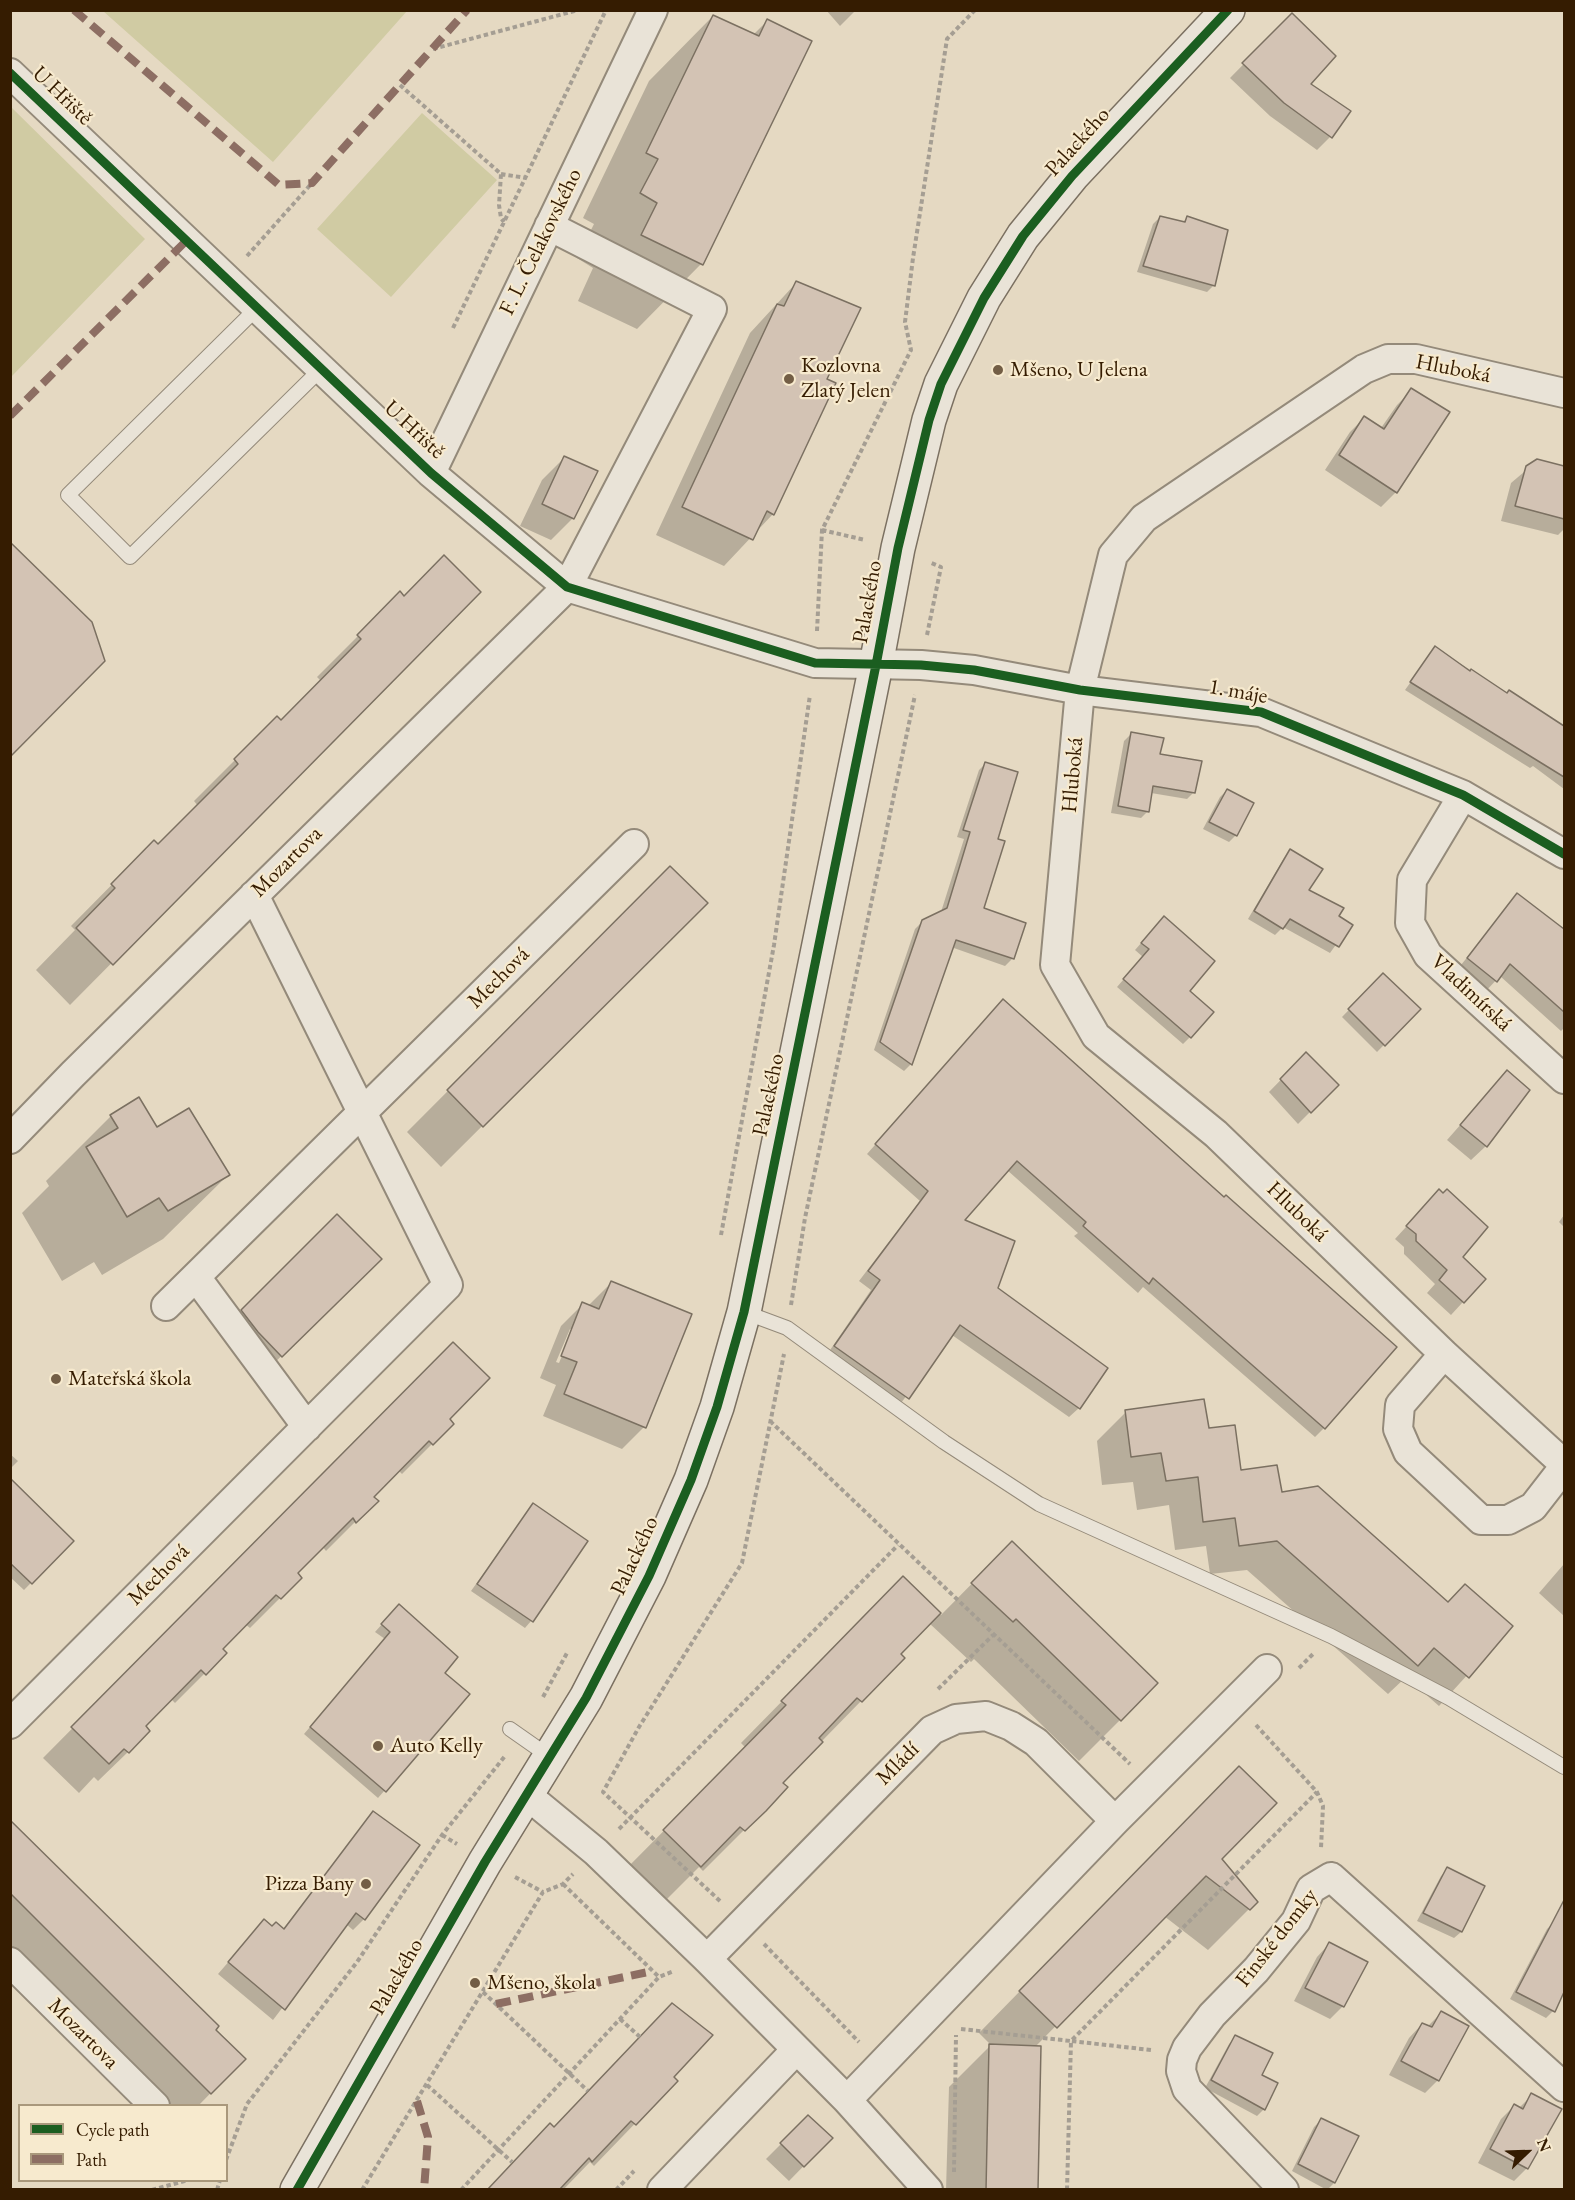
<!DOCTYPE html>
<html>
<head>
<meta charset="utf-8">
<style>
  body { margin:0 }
  #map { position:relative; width:1575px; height:2200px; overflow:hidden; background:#e5d9c2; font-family:"EB Garamond",serif }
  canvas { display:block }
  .frame { position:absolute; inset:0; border:12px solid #351c01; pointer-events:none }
  .legend { position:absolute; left:18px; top:2104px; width:210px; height:78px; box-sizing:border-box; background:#f7eace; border:2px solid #a9987c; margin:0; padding:8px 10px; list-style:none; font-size:18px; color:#351c01 }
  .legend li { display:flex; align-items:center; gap:12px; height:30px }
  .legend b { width:30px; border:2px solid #a9987c }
  .north { position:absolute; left:1497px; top:2122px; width:60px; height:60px; -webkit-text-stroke:4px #f7eace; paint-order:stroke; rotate:67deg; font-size:16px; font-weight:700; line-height:24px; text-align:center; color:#351c01 }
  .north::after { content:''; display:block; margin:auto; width:21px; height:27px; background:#351c01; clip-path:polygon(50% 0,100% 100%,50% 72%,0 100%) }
</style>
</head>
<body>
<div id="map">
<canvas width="1575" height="2200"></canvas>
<div class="frame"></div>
<ul class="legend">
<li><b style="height:8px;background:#1b5e20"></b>Cycle path</li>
<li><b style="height:8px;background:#8d6e63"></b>Path</li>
</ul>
<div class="north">N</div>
</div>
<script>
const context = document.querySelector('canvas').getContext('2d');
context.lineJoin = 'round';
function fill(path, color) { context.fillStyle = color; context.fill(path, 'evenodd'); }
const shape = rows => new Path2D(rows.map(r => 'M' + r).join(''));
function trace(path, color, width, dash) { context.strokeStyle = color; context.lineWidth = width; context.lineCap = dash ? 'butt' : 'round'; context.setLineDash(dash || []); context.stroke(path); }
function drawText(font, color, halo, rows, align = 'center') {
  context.font = font + ' "EB Garamond",serif'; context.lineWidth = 4.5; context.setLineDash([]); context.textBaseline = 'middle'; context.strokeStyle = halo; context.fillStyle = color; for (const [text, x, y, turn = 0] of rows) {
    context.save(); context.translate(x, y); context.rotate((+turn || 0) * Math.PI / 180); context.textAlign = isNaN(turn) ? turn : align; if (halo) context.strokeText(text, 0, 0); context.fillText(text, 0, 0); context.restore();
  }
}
fill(shape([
  [103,11,407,11,273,162],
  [11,107,145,239,11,377,10,377],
  [422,113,497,180,391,297,317,229]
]), '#d0cba3');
fill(shape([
  [826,10,856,10,840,26],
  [1292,15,1308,84,1330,137,1317,150,1270,116,1230,78],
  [713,16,753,35,767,21,701,264,637,329,578,301,593,268,577,258,594,224,583,218,649,81],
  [1160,217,1182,223,1187,218,1214,285,1207,292,1137,272,1153,224],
  [796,283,825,380,834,384,773,514,724,566,656,535,750,333],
  [1412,390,1396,492,1381,507,1325,470,1350,432,1364,418,1381,428,1397,405],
  [565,457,573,518,551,540,520,526,542,480],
  [1537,461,1564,468,1564,529,1558,535,1501,521,1511,483],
  [479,592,70,1005,36,970,75,930,71,926,154,842,158,846,198,806,194,801,277,718,281,722,321,681,317,677,400,594,404,598],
  [1435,648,1564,728,1564,789,1533,766,1530,768,1405,690],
  [1131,734,1159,755,1194,792,1187,799,1151,793,1148,811,1141,818,1111,813,1124,741],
  [986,763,996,840,982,909,1024,924,1012,959,1005,966,951,947,910,1065,904,1071,874,1050,915,929,923,921,941,912,964,839,957,837,979,770],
  [1227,790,1236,835,1229,842,1203,829,1220,797],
  [1291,851,1307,890,1350,925,1330,953,1283,927,1275,935,1248,919,1284,858],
  [670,868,706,903,441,1167,407,1132],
  [1517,895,1533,933,1564,958,1564,1028,1561,1031,1500,976,1485,992,1457,970],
  [1157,925,1187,991,1190,1037,1183,1044,1117,987,1143,957,1135,950],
  [1383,975,1419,1009,1377,1052,1342,1017],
  [993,1011,1324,1428,1315,1437,1143,1287,1138,1293,1074,1236,1078,1233,1007,1170,962,1221,996,1288,1079,1408,1069,1417,952,1335,898,1407,826,1356,871,1290,859,1281,920,1201,867,1154],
  [1306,1054,1337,1085,1298,1124,1269,1092],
  [1507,1072,1486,1146,1471,1160,1447,1140],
  [111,1116,156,1129,228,1175,163,1239,102,1275,94,1262,62,1281,22,1213,49,1186,46,1181],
  [1427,1204,1461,1257,1484,1279,1451,1315,1427,1293,1435,1284,1404,1254,1404,1247,1395,1239],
  [1564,1215,1564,1227,1559,1222],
  [337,1216,380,1259,259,1378,220,1333],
  [611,1283,644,1427,622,1449,543,1416,556,1385,540,1378,561,1326,583,1304,588,1306],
  [570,1329,573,1329,559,1363,556,1362],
  [453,1344,448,1419,452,1424,402,1474,398,1470,372,1497,376,1501,326,1551,322,1546,296,1573,300,1578,250,1628,245,1624,220,1649,225,1653,175,1703,171,1699,144,1726,128,1752,98,1781,94,1777,79,1793,43,1758],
  [1126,1412,1208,1430,1240,1471,1281,1494,1448,1603,1511,1627,1439,1706,1406,1677,1388,1694,1247,1570,1210,1574,1206,1546,1175,1550,1169,1505,1137,1510,1133,1482,1102,1485,1097,1441],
  [10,1454,18,1461,10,1469],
  [10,1480,72,1541,24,1590,10,1577],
  [533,1504,531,1621,525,1628,471,1591],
  [1012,1543,1120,1720,1079,1761,974,1659,971,1662,929,1623,899,1654,903,1658,781,1783,765,1809,703,1871,699,1867,659,1907,623,1872,746,1748,741,1743,903,1578,941,1615],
  [1564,1564,1564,1616,1539,1593],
  [392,1613,442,1674,468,1695,378,1798,304,1734,385,1639,375,1632],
  [1198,1809,1220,1858,1256,1902,1208,1950,1164,1916,1035,2047,1037,2190,946,2190,949,2087,991,2045,979,2033],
  [373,1812,418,1846,364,1919,353,1930,346,1924,273,2020,218,1974,264,1921,272,1928,283,1929],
  [10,1823,244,2059,198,2106,145,2106,10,1971],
  [1448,1869,1483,1887,1461,1932,1454,1938,1417,1921,1441,1876],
  [1554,1922,1564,1928,1564,1989,1553,2011,1546,2018,1510,1999,1547,1929],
  [1329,1944,1366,1962,1343,2006,1330,2019,1294,2001,1317,1957],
  [672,2005,672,2077,676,2081,594,2166,590,2162,563,2190,487,2190,550,2125,553,2128],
  [1441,2013,1438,2080,1425,2093,1389,2075,1409,2038,1422,2024,1427,2027],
  [1236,2037,1260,2076,1264,2109,1257,2116,1205,2088,1229,2044],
  [1532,2095,1527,2168,1514,2181,1478,2163,1501,2119,1514,2106,1519,2108],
  [808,2117,831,2138,789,2181,766,2159],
  [1321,2120,1357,2137,1334,2183,1327,2190,1292,2171,1314,2127]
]), '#0003');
const building = shape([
  [1292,13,1336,56,1311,84,1351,111,1332,138,1284,103,1242,63,1292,13],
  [713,15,759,36,767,19,812,41,703,265,641,235,657,203,640,193,658,159,646,153,713,15],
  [1160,216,1185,222,1187,216,1228,230,1215,286,1143,266,1160,216],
  [796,281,861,308,827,379,836,383,774,515,767,511,753,540,682,507,777,304,784,306,796,281],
  [1411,388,1450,412,1397,493,1339,455,1364,416,1384,429,1411,388],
  [564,456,598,471,574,519,542,504,564,456],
  [1537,459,1564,466,1564,519,1515,506,1526,466,1537,459],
  [10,542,92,622,105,661,10,757,10,542],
  [444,555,481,592,113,965,76,928,115,888,111,884,154,840,158,844,238,764,234,759,277,716,281,720,361,639,357,635,400,591,404,596,444,555],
  [1435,646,1470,671,1471,669,1507,693,1509,690,1564,726,1564,777,1410,682,1435,646],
  [1131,732,1164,738,1160,754,1202,761,1195,793,1153,786,1149,812,1118,806,1131,732],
  [985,762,1018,772,998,839,1005,841,984,908,1026,923,1014,959,956,940,912,1065,880,1042,922,920,947,908,970,832,963,830,985,762],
  [1227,789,1254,803,1237,836,1209,822,1227,789],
  [1290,849,1323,869,1309,890,1344,908,1339,916,1353,925,1339,947,1290,919,1283,929,1254,911,1290,849],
  [670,866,708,903,483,1127,447,1090,670,866],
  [1517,893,1564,929,1564,1012,1510,964,1497,982,1467,958,1517,893],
  [1164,916,1215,961,1190,991,1214,1012,1191,1038,1123,979,1149,949,1141,943,1164,916],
  [1383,973,1421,1009,1385,1046,1348,1009,1383,973],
  [1003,999,1224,1197,1226,1195,1397,1347,1325,1429,1153,1278,1149,1284,1083,1226,1086,1222,1017,1161,965,1220,1015,1241,998,1288,1108,1368,1080,1409,960,1325,909,1399,834,1346,880,1280,868,1271,928,1191,875,1144,1003,999],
  [1306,1052,1339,1085,1311,1113,1280,1079,1306,1052],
  [1507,1070,1530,1090,1487,1147,1460,1125,1507,1070],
  [139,1097,157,1127,189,1108,230,1175,168,1211,159,1198,127,1217,86,1147,118,1128,110,1115,139,1097],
  [1439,1189,1443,1193,1447,1189,1488,1227,1463,1257,1486,1279,1464,1303,1439,1280,1447,1270,1416,1241,1416,1234,1406,1226,1439,1189],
  [337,1214,382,1259,282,1357,258,1332,241,1310,337,1214],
  [611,1281,692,1314,646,1428,564,1394,577,1362,561,1356,582,1302,599,1309,611,1281],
  [453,1342,490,1378,450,1419,454,1424,433,1445,429,1441,374,1497,379,1501,356,1523,353,1518,298,1573,302,1578,281,1599,276,1595,223,1649,227,1653,206,1675,201,1670,146,1726,150,1731,129,1753,124,1749,109,1764,71,1727,453,1342],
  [1204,1399,1209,1428,1235,1425,1241,1470,1277,1465,1282,1492,1318,1486,1448,1602,1465,1584,1513,1626,1469,1678,1434,1648,1418,1666,1277,1541,1239,1546,1235,1518,1203,1522,1198,1477,1166,1481,1161,1453,1131,1457,1125,1410,1204,1399],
  [10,1478,74,1541,32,1584,10,1563,10,1478],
  [533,1503,588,1541,533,1622,477,1584,533,1503],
  [1012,1541,1158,1683,1121,1721,1016,1619,1013,1622,971,1583,1012,1541],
  [903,1576,941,1613,901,1654,905,1658,862,1702,857,1698,819,1738,823,1742,783,1783,788,1787,766,1811,745,1831,740,1827,701,1867,663,1830,786,1705,781,1701,903,1576],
  [399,1604,458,1657,445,1673,470,1694,386,1792,310,1727,390,1632,381,1624,399,1604],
  [1239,1766,1277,1803,1222,1859,1258,1902,1250,1910,1206,1876,1057,2028,1019,1991,1239,1766],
  [373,1811,420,1845,365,1920,356,1913,285,2010,228,1962,264,1919,272,1926,276,1922,284,1929,373,1811],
  [10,1820,219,2026,216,2030,246,2059,211,2094,10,1893,10,1820],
  [1447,1867,1485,1886,1462,1932,1423,1913,1447,1867],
  [1564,1900,1564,1992,1555,2012,1516,1992,1564,1900],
  [1329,1942,1368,1962,1344,2007,1305,1988,1329,1942],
  [672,2003,713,2035,674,2077,678,2081,636,2125,631,2121,592,2162,589,2158,559,2190,487,2190,550,2123,554,2127,672,2003],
  [1441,2011,1469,2026,1439,2081,1401,2061,1422,2023,1432,2027,1441,2011],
  [1235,2035,1273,2053,1262,2075,1278,2083,1265,2110,1211,2080,1235,2035],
  [989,2044,1041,2046,1038,2190,986,2190,989,2044],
  [1531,2093,1562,2109,1528,2169,1490,2149,1514,2104,1523,2109,1531,2093],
  [808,2115,833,2138,804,2167,780,2143,808,2115],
  [1321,2118,1359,2136,1335,2183,1298,2164,1321,2118]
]);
fill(building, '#d3c3b4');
trace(building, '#7b7061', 1.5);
const lane = shape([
  [257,308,68,495,130,557,321,369],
  [744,1312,787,1328,944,1442,1039,1504,1331,1636,1449,1698,1564,1767],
  [510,1729,550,1757]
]);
const street = shape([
  [10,73,431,473,567,587,815,663,921,665,974,670,1080,690,1261,712,1463,795,1564,854],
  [1564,393,1416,359,1388,359,1364,369,1144,518,1113,555,1080,690,1055,965,1096,1036,1216,1134,1444,1354,1564,1464],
  [431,473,653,10],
  [1463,795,1412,880,1410,923,1428,955,1564,1079],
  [10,1139,73,1074,567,587,712,309,549,226],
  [196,1277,307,1427],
  [166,1306,634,844],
  [1444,1354,1400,1405,1398,1429,1408,1452,1481,1520,1508,1520,1533,1507,1564,1467],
  [10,1724,448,1285,254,895],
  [528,1796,596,1852,707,1959,847,2100,928,2190],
  [707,1959,932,1730,956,1719,986,1716,1011,1726,1036,1742,1115,1821],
  [10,1962,155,2106],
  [847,2100,1115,1821,1267,1669],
  [662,2190,796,2050],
  [1284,2190,1187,2089,1181,2071,1182,2060,1187,2048,1212,2015,1256,1970,1296,1921,1311,1889,1331,1877,1564,2087]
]);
const secondary = shape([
  [297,2190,485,1862,586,1698,649,1576,691,1480,717,1407,744,1312,876,665,898,548,929,420,941,384,984,298,1023,236,1072,176,1228,10]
]);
trace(lane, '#948a7a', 16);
trace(street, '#948a7a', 32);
trace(secondary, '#7b7061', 36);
trace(shape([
  [433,49,578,10],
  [400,85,501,174,499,205,501,218,504,222],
  [501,174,526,178],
  [247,256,312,183],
  [453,328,606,10],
  [822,530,865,540],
  [817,631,822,530,911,350,905,322,913,258,947,39,975,10],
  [927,635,941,567,929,562],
  [721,1235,774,945,810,695],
  [791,1305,805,1218,915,695],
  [770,1421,1130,1764],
  [1299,1668,1313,1654],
  [938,1689,993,1635],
  [543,1697,567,1653],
  [1256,1725,1317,1792,1323,1806,1321,1848],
  [619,1829,898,1545],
  [442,1835,457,1844],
  [515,1877,543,1892],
  [563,1884,659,1977],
  [720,1901,603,1792,639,1727,742,1563,784,1354],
  [764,1944,859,2042],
  [483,1992,588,2091],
  [620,2019,640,2037],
  [961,2029,1071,2041,1317,1792],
  [427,2085,512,2162],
  [226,2160,247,2104,357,1962,442,1835,505,1756],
  [954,2172,956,2035],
  [152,2190,188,2180],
  [217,2190,220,2180],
  [362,2190,543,1892,563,1884,573,1874],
  [461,2190,659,1977,674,1971],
  [616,2190,634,2171],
  [1067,2190,1071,2041,1151,2050]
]), '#a59e93', 4, [4.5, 3]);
trace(lane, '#e9e3d7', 14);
trace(street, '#e9e3d7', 28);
trace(secondary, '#e9e3d7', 33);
trace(shape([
  [74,10,279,185,312,183,467,10],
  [10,416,186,241],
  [496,2004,653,1971],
  [417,2101,428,2137,424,2190]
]), '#8d6e63', 8, [15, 8]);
trace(shape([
  [10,73,431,473,567,587,815,663,921,665,974,670,1080,690,1261,712,1463,795,1564,854],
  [297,2190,485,1862,586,1698,649,1576,691,1480,717,1407,744,1312,876,665,898,548,929,420,941,384,984,298,1023,236,1072,176,1228,10]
]), '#1b5e20', 9);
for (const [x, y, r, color] of [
  [998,370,6,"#735e45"],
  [789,379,6,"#735e45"],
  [56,1379,6,"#735e45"],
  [378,1746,6,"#735e45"],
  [366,1884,6,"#735e45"],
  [475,1983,6,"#735e45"]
]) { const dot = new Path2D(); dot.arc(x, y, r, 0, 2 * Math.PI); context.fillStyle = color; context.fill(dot); trace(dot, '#f7eace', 2); }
drawText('22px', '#351c01', '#f7eace', [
  ["U Hřiště",62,96,44],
  ["Palackého",1078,142,-48],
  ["F. L. Čelakovského",541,242,-64],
  ["Hluboká",1453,369,11],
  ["U Hřiště",414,430,43],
  ["Palackého",868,602,-80],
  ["1. máje",1238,692,10],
  ["Hluboká",1073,775,-85],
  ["Mozartova",287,862,-45],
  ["Mechová",499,978,-45],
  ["Vladimírská",1471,993,43],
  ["Palackého",769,1095,-78],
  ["Hluboká",1297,1212,44],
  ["Palackého",635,1556,-65],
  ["Mechová",159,1575,-45],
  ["Mládí",898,1764,-45],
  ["Finské domky",1277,1938,-52],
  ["Palackého",397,1977,-60],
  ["Mozartova",83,2034,45]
]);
drawText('22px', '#351c01', '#f7eace', [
  ["Kozlovna",801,366],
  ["Zlatý Jelen",801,391],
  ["Mšeno, U Jelena",1010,370],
  ["Mateřská škola",68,1379],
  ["Auto Kelly",390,1746],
  ["Pizza Bany",354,1884,"right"],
  ["Mšeno, škola",487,1983]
], 'left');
</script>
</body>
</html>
